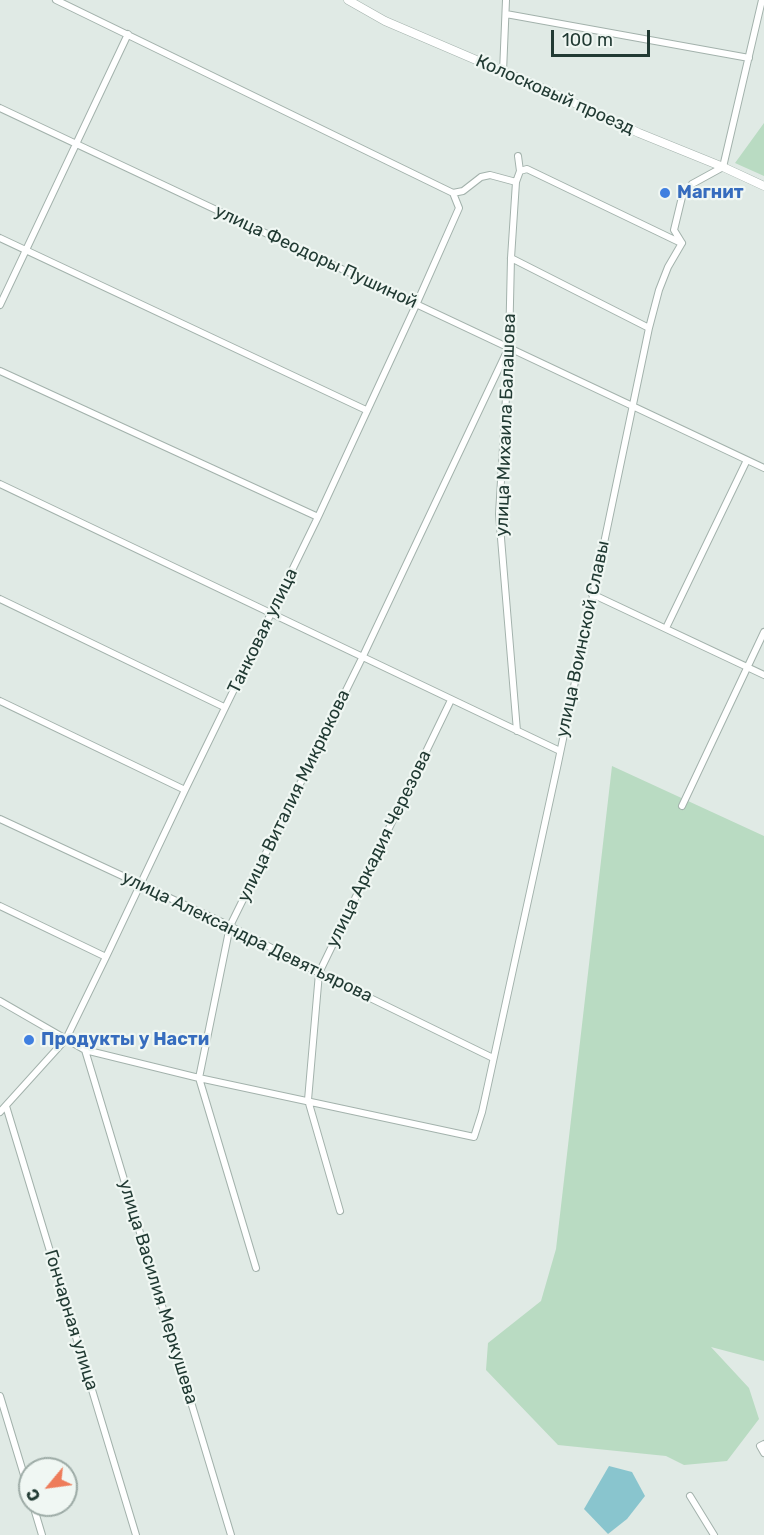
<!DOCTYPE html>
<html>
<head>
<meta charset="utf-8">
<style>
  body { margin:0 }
  #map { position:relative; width:764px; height:1535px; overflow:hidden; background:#e0eae5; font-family:Rubik,sans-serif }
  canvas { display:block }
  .north { position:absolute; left:18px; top:1457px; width:60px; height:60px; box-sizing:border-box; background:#f0f7f3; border:2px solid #9daba6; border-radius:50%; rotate:241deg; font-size:16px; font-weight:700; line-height:24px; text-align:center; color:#213a33 }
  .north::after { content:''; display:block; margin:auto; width:21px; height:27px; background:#ee7c5a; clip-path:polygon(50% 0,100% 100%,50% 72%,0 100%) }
  .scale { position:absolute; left:551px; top:30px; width:99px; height:27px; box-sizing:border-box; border:3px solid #213a33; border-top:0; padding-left:8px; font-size:18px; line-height:21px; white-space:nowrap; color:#213a33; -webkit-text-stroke:4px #f0f7f3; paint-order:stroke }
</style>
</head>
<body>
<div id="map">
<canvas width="764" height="1535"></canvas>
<div class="north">С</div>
<div class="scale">100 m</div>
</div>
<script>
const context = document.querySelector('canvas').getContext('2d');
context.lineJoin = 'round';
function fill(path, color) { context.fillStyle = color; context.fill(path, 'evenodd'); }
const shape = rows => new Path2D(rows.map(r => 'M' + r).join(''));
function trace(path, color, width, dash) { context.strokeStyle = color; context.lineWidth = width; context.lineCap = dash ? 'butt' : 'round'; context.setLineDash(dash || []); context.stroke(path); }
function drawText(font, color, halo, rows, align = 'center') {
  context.font = font + ' Rubik,sans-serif'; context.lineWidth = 4.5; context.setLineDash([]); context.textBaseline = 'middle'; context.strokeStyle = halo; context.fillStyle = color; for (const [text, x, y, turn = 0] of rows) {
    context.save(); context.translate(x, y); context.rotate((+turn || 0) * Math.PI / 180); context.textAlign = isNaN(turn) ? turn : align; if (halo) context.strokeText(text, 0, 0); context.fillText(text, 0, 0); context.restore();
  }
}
fill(shape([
  [764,123,764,176,735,163],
  [612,766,764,836,764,1361,711,1347,749,1388,759,1419,727,1461,684,1465,666,1456,558,1445,486,1370,488,1343,541,1301,556,1249]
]), '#b9dbc2');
fill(shape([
  [609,1466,632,1472,645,1496,627,1519,608,1534,584,1509]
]), '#89c5ce');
const minor = shape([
  [56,0,453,193],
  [506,14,749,58],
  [503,72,506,0],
  [0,108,764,468],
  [520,171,527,169,681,243],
  [0,238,366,410],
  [682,243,674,230,682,197,692,184,723,167,762,0],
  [511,258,649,328],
  [0,305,128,34],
  [0,371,318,517],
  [0,484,560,751],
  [592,594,764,675],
  [0,599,224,707],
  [666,628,747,460],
  [0,701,185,790],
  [517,731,499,514,509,347,511,258,516,182,520,171,518,156],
  [682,806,764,632],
  [0,819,230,926,319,973,493,1058],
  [0,906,106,957],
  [0,1001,85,1050,231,1535],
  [85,1050,199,1078,474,1137,482,1112,558,763,649,328,659,290,668,267,682,243],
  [6,1106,136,1535],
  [0,1112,66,1039,106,957,185,790,318,517,416,305,459,208,453,193,463,191,481,177,490,175,516,182],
  [340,1211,308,1100,319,973,451,700],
  [256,1268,199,1078,230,926,363,656,509,347],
  [0,1396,30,1495],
  [764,1444,760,1446,764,1453],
  [690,1496,714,1535],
  [33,1505,42,1535]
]);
const tertiary = shape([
  [348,0,385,21,551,92,639,133,723,167,764,186]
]);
trace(minor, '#a3b2ac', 8);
trace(tertiary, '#a3b2ac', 9);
trace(minor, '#fff', 6);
trace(tertiary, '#fff', 8);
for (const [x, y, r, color] of [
  [665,193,6,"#3f7fe0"],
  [29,1040,6,"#3f7fe0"]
]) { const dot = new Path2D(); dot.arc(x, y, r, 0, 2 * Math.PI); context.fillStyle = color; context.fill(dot); trace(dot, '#f0f7f3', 2); }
drawText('18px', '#213a33', '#f0f7f3', [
  ["Колосковый проезд",555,95,24],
  ["улица Феодоры Пушиной",316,257,25],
  ["улица Михаила Балашова",506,425,-88],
  ["Танковая улица",263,631,-64],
  ["улица Воинской Славы",583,639,-78],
  ["улица Виталия Микрюкова",294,796,-64],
  ["улица Аркадия Черезова",379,849,-64],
  ["улица Александра Девятьярова",247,937,26],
  ["улица Василия Меркушева",158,1292,73],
  ["Гончарная улица",71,1320,73]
]);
drawText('bold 18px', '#366cbe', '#f0f7f3', [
  ["Магнит",677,193],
  ["Продукты у Насти",41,1040]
], 'left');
</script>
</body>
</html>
